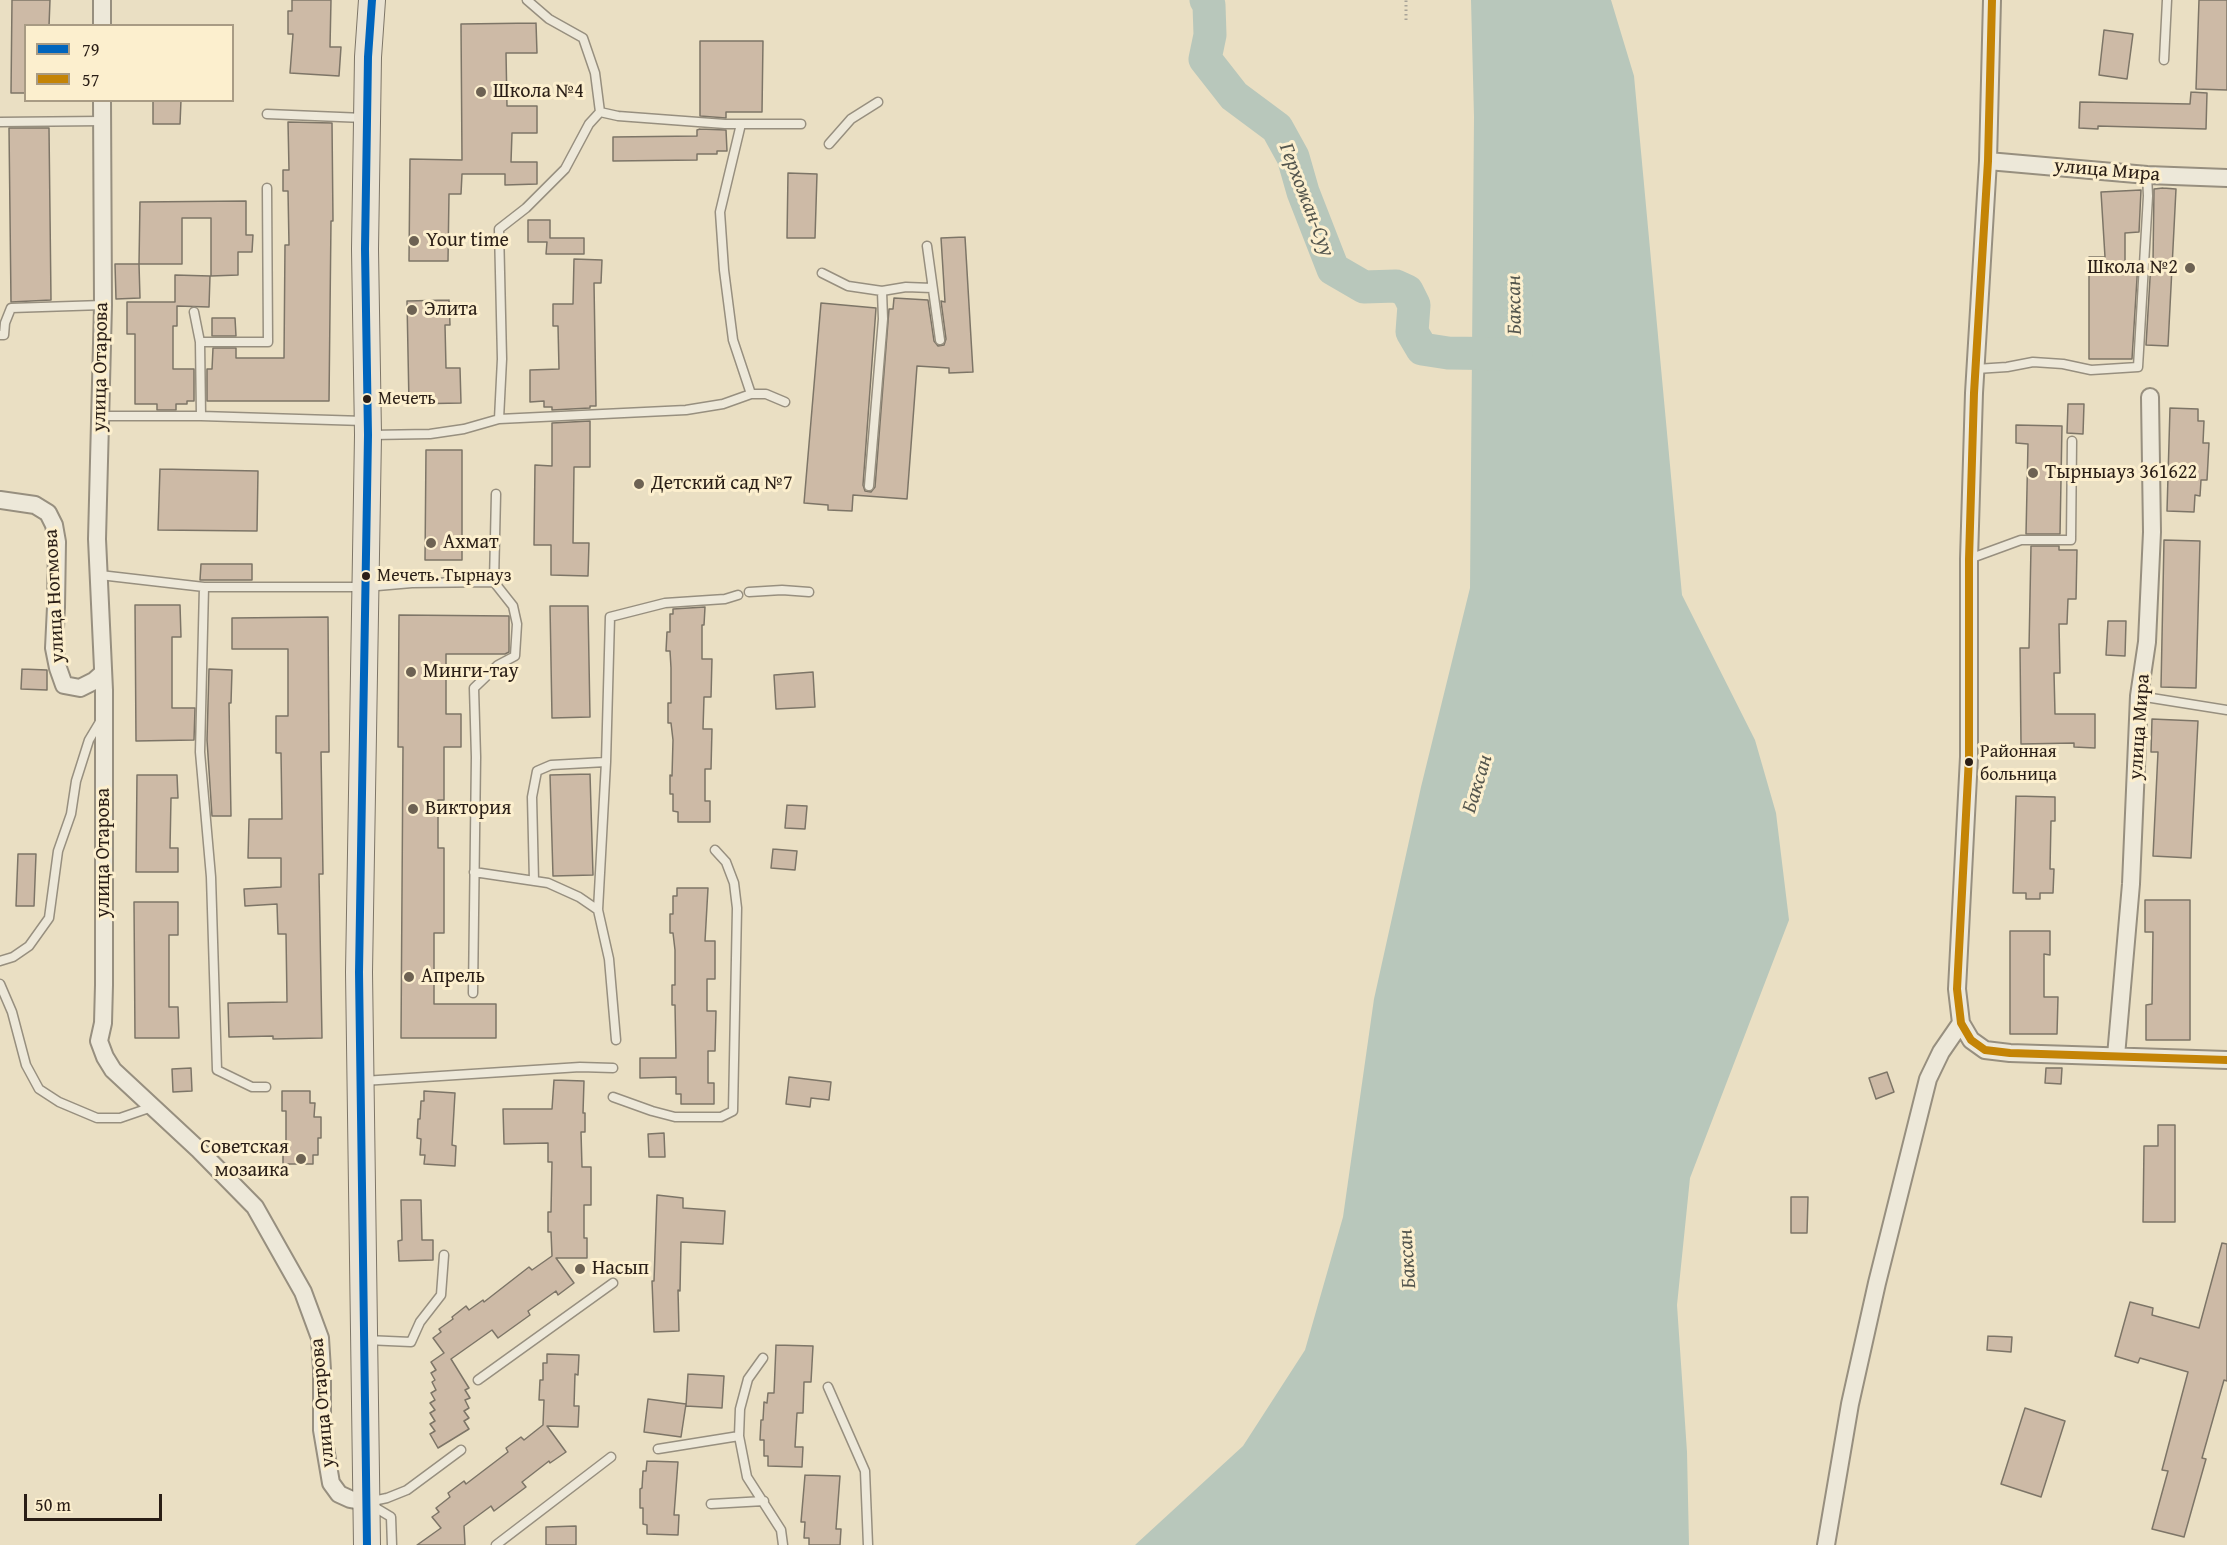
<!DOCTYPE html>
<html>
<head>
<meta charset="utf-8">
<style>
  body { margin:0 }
  #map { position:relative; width:2227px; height:1545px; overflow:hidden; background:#eadfc3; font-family:"Gentium Book Plus",serif }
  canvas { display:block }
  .legend { position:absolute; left:24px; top:24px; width:210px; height:78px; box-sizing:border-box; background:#fcefce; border:2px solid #a89b84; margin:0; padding:8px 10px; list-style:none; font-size:18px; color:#2a1e16 }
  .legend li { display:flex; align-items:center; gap:12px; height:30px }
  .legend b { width:30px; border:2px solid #a89b84 }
  .scale { position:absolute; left:24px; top:1494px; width:138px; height:27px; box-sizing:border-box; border:3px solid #2a1e16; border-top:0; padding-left:8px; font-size:18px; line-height:21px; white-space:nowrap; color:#2a1e16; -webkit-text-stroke:4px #fcefce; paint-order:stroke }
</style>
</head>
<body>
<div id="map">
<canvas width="2227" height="1545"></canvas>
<ul class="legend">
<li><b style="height:8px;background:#0065bd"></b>79</li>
<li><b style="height:8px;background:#c48406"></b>57</li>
</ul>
<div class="scale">50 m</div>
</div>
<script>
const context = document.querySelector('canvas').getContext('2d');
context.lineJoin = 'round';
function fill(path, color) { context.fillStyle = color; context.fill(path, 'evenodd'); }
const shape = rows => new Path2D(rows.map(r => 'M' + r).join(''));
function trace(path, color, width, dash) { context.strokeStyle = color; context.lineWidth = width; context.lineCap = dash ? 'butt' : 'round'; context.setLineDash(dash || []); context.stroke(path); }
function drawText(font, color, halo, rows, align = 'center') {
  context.font = font + ' "Gentium Book Plus",serif'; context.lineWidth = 6; context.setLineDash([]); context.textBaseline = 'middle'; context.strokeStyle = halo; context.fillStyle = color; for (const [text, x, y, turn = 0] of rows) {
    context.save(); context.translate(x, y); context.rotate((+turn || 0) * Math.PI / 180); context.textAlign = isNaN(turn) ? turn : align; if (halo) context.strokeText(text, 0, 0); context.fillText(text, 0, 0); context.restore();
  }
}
fill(shape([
  [1471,0,1611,0,1634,76,1682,595,1755,740,1776,813,1789,920,1690,1178,1677,1305,1687,1452,1689,1545,1135,1545,1243,1446,1305,1350,1343,1217,1374,999,1421,787,1470,588,1474,117]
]), '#b8c7bb');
trace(shape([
  [1206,0,1209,5,1210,35,1205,59,1234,96,1277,128,1293,157,1303,192,1333,269,1364,287,1396,286,1407,291,1414,305,1412,332,1422,349,1448,353,1516,354]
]), '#b8c7bb', 33);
const building = shape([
  [12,0,50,0,49,26,26,26,26,93,11,93,12,0],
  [292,0,331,0,330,47,341,47,339,76,290,73,293,34,288,34,288,11,292,11,292,0],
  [2199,0,2227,0,2227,90,2196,89,2199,0],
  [536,23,537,53,506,53,507,106,537,106,537,133,512,133,511,162,537,162,537,184,505,185,505,174,462,174,461,194,449,194,448,261,409,261,410,159,462,160,461,24,536,23],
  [2104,30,2133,34,2127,79,2099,75,2104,30],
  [700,41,763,41,762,112,726,112,726,118,700,116,700,41],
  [2191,92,2207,93,2206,129,2098,126,2098,129,2079,128,2080,102,2190,104,2191,92],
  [153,100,181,100,180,124,153,124,153,100],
  [288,122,332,123,333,221,331,221,329,401,207,401,207,369,212,369,213,348,236,348,236,358,284,358,285,245,289,245,288,191,283,191,283,170,289,170,288,122],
  [9,128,49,128,51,300,11,302,9,128],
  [700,129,726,130,727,151,717,151,717,154,697,154,697,160,613,161,613,137,697,136,697,130,700,129],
  [788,173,817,174,815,238,787,238,788,173],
  [2163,188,2176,189,2168,346,2146,345,2151,262,2153,262,2154,189,2163,188],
  [2141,190,2139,232,2125,233,2125,261,2138,262,2132,359,2089,359,2089,257,2105,257,2101,192,2141,190],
  [246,201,246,235,253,235,252,252,238,252,238,275,211,276,211,218,182,218,182,264,139,264,140,202,246,201],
  [528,220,550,220,550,238,584,238,584,254,546,254,547,242,528,242,528,220],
  [965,237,973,372,949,373,949,368,917,366,907,499,853,495,852,511,828,510,828,505,804,503,821,303,876,308,863,485,865,491,871,492,875,487,889,309,893,309,894,298,928,300,934,341,938,346,944,345,946,339,941,301,945,302,941,238,965,237],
  [574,259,602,260,601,283,594,283,596,406,590,406,590,408,552,410,552,407,544,407,544,401,530,402,530,370,559,369,558,326,553,326,553,304,573,304,574,259],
  [115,264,139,264,140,298,116,299,115,264],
  [175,275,210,276,209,307,177,306,177,326,173,326,173,369,194,369,194,401,187,401,187,404,176,404,176,410,157,410,157,404,135,404,135,334,127,334,127,302,175,302,175,275],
  [449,300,450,325,445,325,446,368,460,368,461,403,409,404,407,301,449,300],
  [212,318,235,318,236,336,212,336,212,318],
  [2068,404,2084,404,2083,434,2067,433,2068,404],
  [2170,408,2198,409,2198,421,2204,421,2203,443,2209,443,2207,480,2201,480,2200,496,2195,495,2194,512,2167,511,2170,408],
  [590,421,590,467,574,467,573,543,589,543,588,576,551,575,551,545,534,545,535,465,552,466,552,423,590,421],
  [2016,425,2062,426,2060,534,2026,534,2028,444,2016,443,2016,425],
  [426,450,462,450,462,560,425,560,426,450],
  [160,469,258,471,257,531,158,530,160,469],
  [2164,540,2200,541,2196,688,2161,687,2164,540],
  [2031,546,2059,546,2059,550,2077,550,2076,599,2068,599,2067,624,2059,624,2060,673,2054,673,2055,714,2095,714,2095,748,2074,747,2074,743,2021,744,2020,648,2029,648,2031,546],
  [201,564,252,564,252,580,200,580,201,564],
  [135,605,180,605,181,637,172,637,172,708,195,708,194,740,136,741,135,605],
  [550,606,588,606,590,717,552,718,550,606],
  [705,607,704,625,702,625,702,659,712,659,711,697,704,697,703,729,712,729,711,769,705,769,705,801,710,801,710,822,678,822,678,812,673,811,673,794,670,794,670,775,672,776,673,740,671,723,668,723,668,703,671,703,671,668,670,651,666,651,667,632,670,632,670,614,673,614,673,609,705,607],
  [399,615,509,616,509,652,505,654,446,654,446,714,461,714,461,747,444,747,444,800,438,800,438,848,444,848,444,933,434,933,434,1004,496,1004,496,1038,401,1038,403,747,398,747,399,615],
  [328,617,329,752,321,752,323,874,319,874,322,1038,273,1039,273,1036,229,1037,228,1003,287,1002,286,934,278,934,277,904,245,906,244,889,281,887,281,858,248,858,249,819,282,819,281,753,276,753,276,716,288,716,288,649,232,649,232,618,328,617],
  [2108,621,2126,621,2125,656,2106,655,2108,621],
  [22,669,47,670,47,690,21,689,22,669],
  [209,669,232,670,231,703,229,703,231,816,212,816,207,740,209,669],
  [813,672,815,707,776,709,774,675,813,672],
  [2152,719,2198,721,2191,858,2153,856,2158,752,2151,752,2152,719],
  [590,774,593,875,553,876,550,775,590,774],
  [137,775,177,775,178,798,171,798,170,848,178,848,178,872,136,872,137,775],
  [2016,796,2055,797,2055,821,2051,821,2050,869,2054,869,2053,893,2040,893,2040,899,2026,899,2026,893,2013,893,2016,796],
  [787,805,807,806,805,829,785,828,787,805],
  [773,849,797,851,795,870,771,868,773,849],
  [18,854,36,854,34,906,16,906,18,854],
  [677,888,708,888,705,941,715,941,715,979,707,979,707,1011,716,1011,715,1051,708,1051,708,1083,714,1083,714,1104,681,1104,681,1094,676,1094,676,1077,640,1078,640,1058,676,1058,675,1005,672,1005,672,985,675,985,675,950,673,933,670,933,670,914,673,914,673,896,677,896,677,888],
  [2145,900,2190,900,2190,1040,2146,1040,2146,1005,2152,1004,2153,932,2145,932,2145,900],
  [134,902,178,902,178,935,169,935,169,1007,178,1007,179,1038,135,1038,134,902],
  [2010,931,2050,931,2050,955,2044,954,2044,997,2058,997,2057,1034,2010,1034,2010,931],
  [191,1068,192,1091,173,1092,172,1069,191,1068],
  [2046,1068,2062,1068,2061,1084,2045,1083,2046,1068],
  [1887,1072,1894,1092,1876,1099,1869,1078,1887,1072],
  [789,1077,831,1082,829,1100,811,1098,810,1107,786,1104,789,1077],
  [554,1080,584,1081,583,1113,585,1113,585,1132,581,1132,582,1167,591,1167,591,1205,584,1205,584,1238,587,1238,587,1258,556,1258,574,1283,558,1295,556,1291,528,1311,530,1315,498,1338,492,1330,451,1359,469,1388,465,1390,470,1398,465,1400,469,1408,464,1411,469,1418,464,1421,469,1429,438,1448,430,1434,435,1431,430,1424,435,1421,430,1413,435,1410,430,1403,435,1400,431,1393,436,1390,432,1382,435,1380,431,1373,436,1370,431,1362,444,1353,433,1338,441,1332,439,1329,453,1319,452,1317,466,1306,469,1310,483,1300,484,1302,529,1267,532,1270,552,1256,551,1232,548,1232,548,1212,551,1212,552,1162,548,1162,548,1143,504,1144,503,1109,552,1109,554,1080],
  [282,1091,310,1091,310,1103,315,1103,314,1117,321,1117,321,1138,318,1138,318,1155,313,1155,313,1164,283,1164,283,1145,286,1145,286,1111,282,1111,282,1091],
  [424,1091,455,1093,452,1145,456,1146,455,1166,424,1164,425,1155,420,1155,421,1139,417,1138,418,1119,420,1119,421,1101,424,1101,424,1091],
  [2158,1125,2175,1125,2175,1222,2143,1222,2144,1146,2158,1146,2158,1125],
  [664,1133,665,1157,649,1157,648,1134,664,1133],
  [657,1195,683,1198,683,1208,725,1211,723,1244,681,1242,680,1291,678,1290,679,1331,654,1332,652,1281,654,1281,657,1195],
  [1791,1197,1808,1197,1807,1233,1791,1233,1791,1197],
  [401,1200,421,1200,422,1240,433,1240,433,1260,399,1261,398,1241,402,1240,401,1200],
  [2222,1243,2227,1244,2227,1381,2224,1380,2202,1458,2206,1459,2184,1537,2152,1529,2168,1471,2162,1470,2188,1372,2140,1358,2138,1363,2115,1356,2130,1302,2153,1308,2152,1315,2199,1328,2222,1243],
  [1988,1336,2012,1337,2011,1352,1987,1350,1988,1336],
  [776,1345,813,1346,811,1382,804,1382,803,1413,797,1413,795,1447,803,1447,802,1467,768,1466,768,1456,764,1456,764,1440,760,1440,761,1420,763,1420,764,1402,767,1403,768,1393,774,1393,776,1345],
  [547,1354,579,1355,578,1375,575,1374,574,1406,579,1406,578,1427,547,1426,566,1452,550,1463,549,1461,522,1482,526,1487,494,1511,491,1506,464,1526,465,1545,417,1545,441,1528,432,1517,439,1512,436,1508,450,1497,448,1493,464,1481,466,1484,508,1452,506,1448,521,1437,524,1440,543,1425,544,1400,539,1400,540,1380,543,1380,543,1363,547,1363,547,1354],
  [688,1374,724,1376,722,1408,686,1406,688,1374],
  [648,1399,686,1404,681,1437,644,1432,648,1399],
  [2025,1408,2065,1421,2041,1497,2001,1484,2025,1408],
  [647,1461,678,1462,674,1515,679,1515,678,1535,647,1534,647,1525,643,1524,643,1508,640,1508,640,1489,642,1488,643,1471,646,1471,647,1461],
  [805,1475,840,1476,836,1529,841,1529,840,1545,809,1545,809,1538,804,1538,805,1522,801,1522,805,1475],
  [576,1526,576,1545,546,1545,546,1527,576,1526]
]);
fill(building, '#cdbaa6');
trace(building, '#7d7567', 1.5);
const lane = shape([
  [527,0,549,19,583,38,595,73,600,112],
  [2164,60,2167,0],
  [267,114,364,118],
  [0,122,102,121],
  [741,124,720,212,724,270,733,340,751,394],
  [829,144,851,119,878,102],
  [927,246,940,340],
  [822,273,848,286,882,291,883,319,869,486],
  [882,291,906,287,932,288],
  [194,312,200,342],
  [0,335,4,335,5,323,11,308,103,305],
  [1976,369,2007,367,2033,362,2063,364,2091,370,2138,367,2148,196,2147,175],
  [101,416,201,416,364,421],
  [201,416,200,342,268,342,267,188],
  [499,419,502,359,499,229,526,208,565,169,589,124,600,112,618,116,725,124,801,124],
  [371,435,430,434,464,429,499,419,686,410,723,404,751,394,766,394,785,402],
  [1969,559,2021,540,2071,540,2072,441],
  [100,575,204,587,366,587,412,583,494,582],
  [204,587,200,752,211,877,217,1070,252,1087,266,1087],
  [749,592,782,590,809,592],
  [2139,696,2227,710],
  [474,872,548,883,579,897,598,910],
  [534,881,532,797,537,771,551,765,606,762],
  [0,961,13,957,29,946,49,918,58,851,71,814,76,781,89,740,101,720],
  [0,984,12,1012,26,1065,39,1089,59,1102,97,1118,120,1118,152,1107],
  [473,993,476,757,474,688,498,665,515,656,517,624,513,606,494,582,496,494],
  [616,1040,609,959,598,910,606,762,610,617,665,603,725,599,738,595],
  [363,1081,580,1067,613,1068],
  [613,1097,652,1111,675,1117,721,1117,733,1111,737,908,734,883,726,862,715,850],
  [366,1340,411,1342,420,1322,441,1295,444,1255],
  [478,1380,613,1283],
  [828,1387,865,1471,868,1545],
  [739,1436,740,1409,748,1379,763,1358],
  [658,1449,739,1436,747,1477,781,1530,783,1545],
  [368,1502,387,1498,407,1490,461,1450],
  [711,1504,764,1501],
  [371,1505,391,1517,392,1545],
  [496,1545,611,1457]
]);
const street = shape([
  [1992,0,1988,161,1974,393,1969,559,1969,757,1957,989,1961,1023,1971,1040,1985,1050,2010,1053,2227,1060],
  [102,26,102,0],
  [102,100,103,305,97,539,104,690,104,985,103,1023,99,1041,105,1057,113,1070,199,1150,255,1207,303,1292,320,1338,322,1370,322,1430,331,1483,339,1494,350,1499,366,1502],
  [1988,161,2147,175,2227,178],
  [0,500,35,505,48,513,54,525,57,542,56,607,54,648,58,668,64,685,80,688,94,681,103,673],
  [2116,1056,2131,884,2139,696,2147,642,2152,532,2150,397],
  [1826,1545,1850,1404,1877,1283,1928,1079,1941,1052,1961,1023]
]);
const primary = shape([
  [367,1545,359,972,368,435,365,249,368,57,372,0]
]);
trace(lane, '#978f7f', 11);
trace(street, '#978f7f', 20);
trace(primary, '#7d7567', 28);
trace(shape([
  [1406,20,1406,0]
]), '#a8a398', 3, [1.5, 3]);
trace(lane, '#ede8d9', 8);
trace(street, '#ede8d9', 16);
trace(primary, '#e9e2d2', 26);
trace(shape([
  [367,1545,359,972,368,435,365,249,368,57,372,0]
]), '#0065bd', 8);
trace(shape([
  [1992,0,1988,161,1974,393,1969,559,1969,757,1957,989,1961,1023,1971,1040,1985,1050,2010,1053,2227,1060]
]), '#c48406', 8);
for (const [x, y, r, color] of [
  [481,92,6,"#6d6253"],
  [414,241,6,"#6d6253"],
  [2190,268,6,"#6d6253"],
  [412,310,6,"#6d6253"],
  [367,399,5,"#2a1e16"],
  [2033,473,6,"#6d6253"],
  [639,484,6,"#6d6253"],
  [431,543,6,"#6d6253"],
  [366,576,5,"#2a1e16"],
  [411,672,6,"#6d6253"],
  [1969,762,5,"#2a1e16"],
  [413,809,6,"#6d6253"],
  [409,977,6,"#6d6253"],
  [301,1159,6,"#6d6253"],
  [580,1269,6,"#6d6253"]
]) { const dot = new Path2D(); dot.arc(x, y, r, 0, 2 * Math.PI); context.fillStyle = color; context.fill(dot); trace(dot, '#fcefce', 2); }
drawText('18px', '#2a1e16', '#fcefce', [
  ["Мечеть",378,399],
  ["Мечеть. Тырнауз",377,576],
  ["Районная",1980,752],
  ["больница",1980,775]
], 'left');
drawText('20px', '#2a1e16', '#fcefce', [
  ["Школа №4",493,92],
  ["Your time",426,241],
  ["Школа №2",2178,268,"right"],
  ["Элита",424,310],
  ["Тырныауз 361622",2045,473],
  ["Детский сад №7",651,484],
  ["Ахмат",443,543],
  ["Минги-тау",423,672],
  ["Виктория",425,809],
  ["Апрель",421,977],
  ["Советская",289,1148,"right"],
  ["мозаика",289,1171,"right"],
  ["Насып",592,1269]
], 'left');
drawText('20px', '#2a1e16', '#fcefce', [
  ["улица Мира",2107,171,5],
  ["улица Отарова",101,367,-89],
  ["улица Ногмова",55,596,-93],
  ["улица Мира",2140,727,-86],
  ["улица Отарова",104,853,-90],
  ["улица Отарова",323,1403,-95]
]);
drawText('italic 21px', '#54564e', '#fcefce', [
  ["Герхожан-Суу",1306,200,69],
  ["Баксан",1515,305,-91],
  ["Баксан",1478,784,-73],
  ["Баксан",1408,1259,-94]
]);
</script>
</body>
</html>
